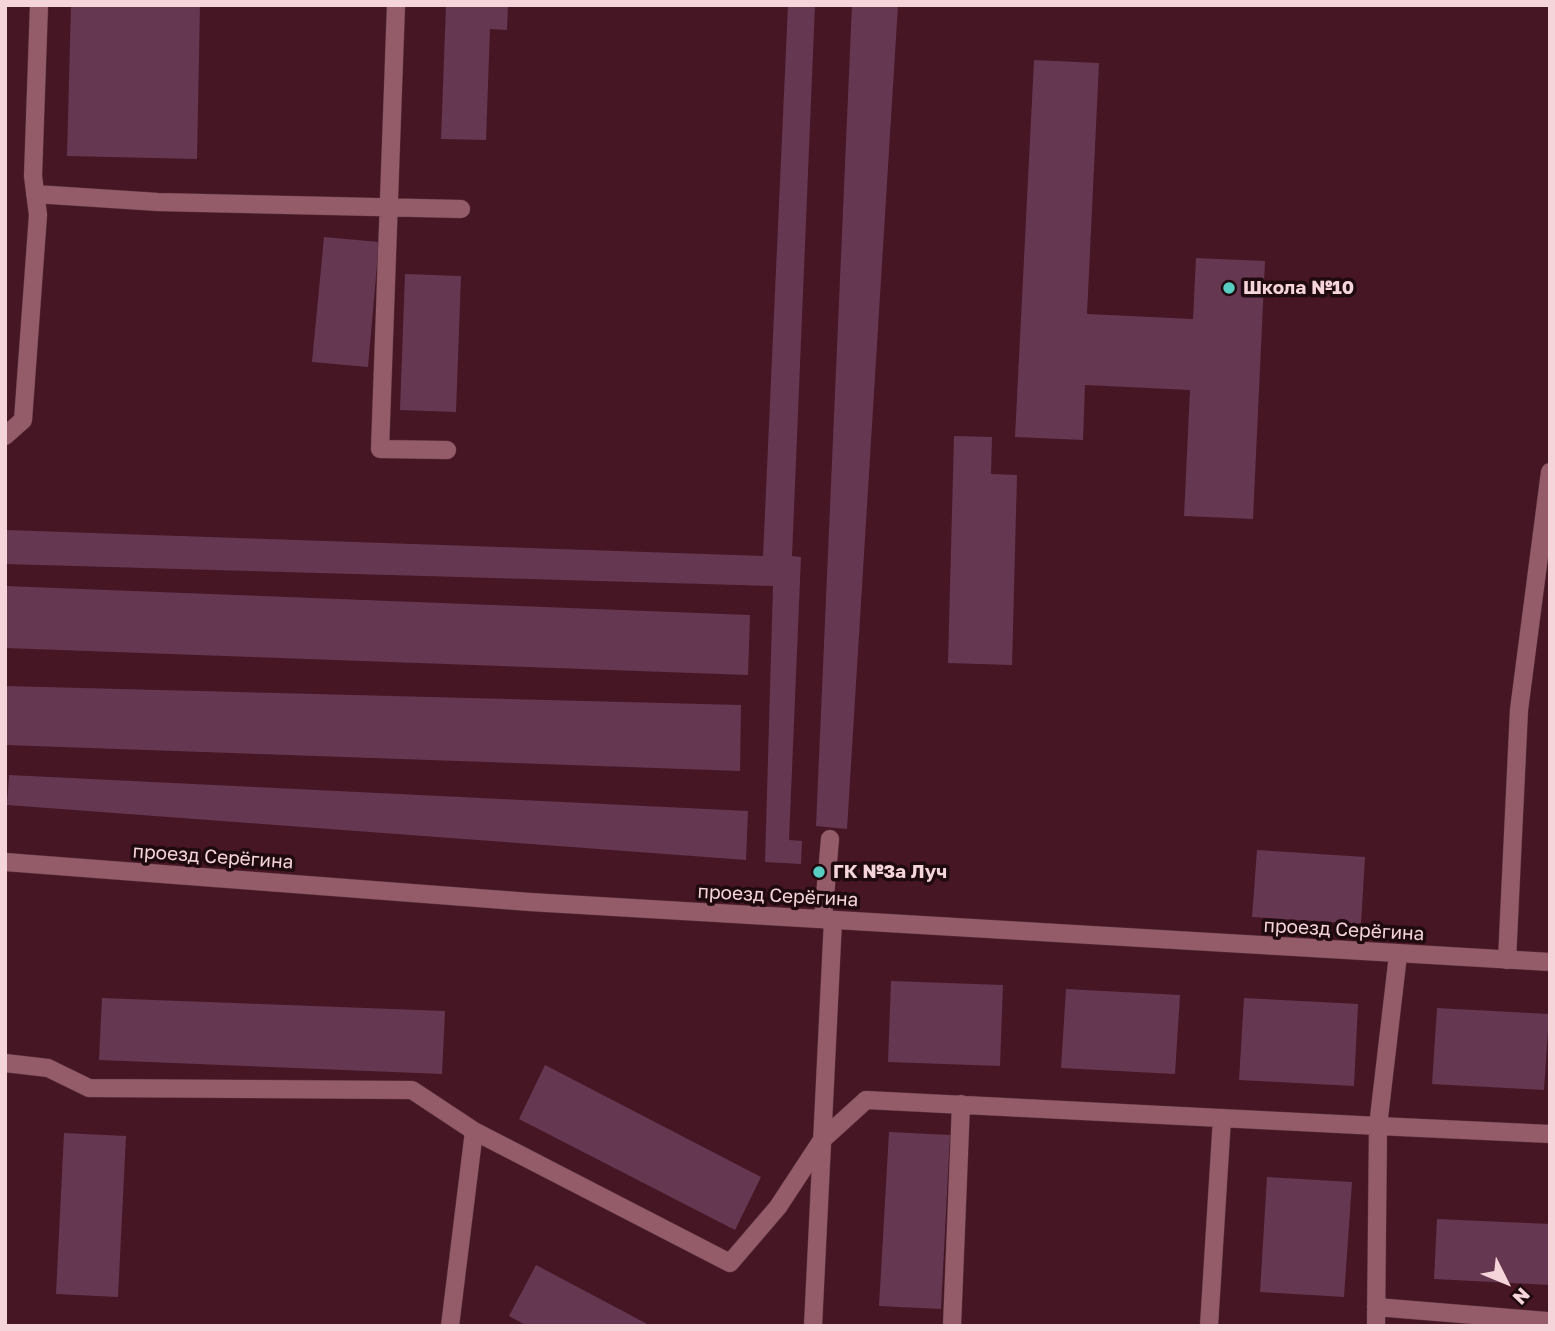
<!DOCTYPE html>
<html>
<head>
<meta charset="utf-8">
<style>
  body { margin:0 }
  #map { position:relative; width:1555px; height:1331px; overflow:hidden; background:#461624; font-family:"Golos Text",sans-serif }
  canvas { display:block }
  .frame { position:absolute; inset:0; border:7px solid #f5d5da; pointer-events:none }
  .north { position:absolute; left:1471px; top:1247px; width:70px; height:70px; -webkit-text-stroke:5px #1f0a0f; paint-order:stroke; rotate:133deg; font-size:19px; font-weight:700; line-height:28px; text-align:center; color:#f5d5da }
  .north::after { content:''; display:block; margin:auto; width:24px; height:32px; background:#f5d5da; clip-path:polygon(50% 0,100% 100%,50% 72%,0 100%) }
</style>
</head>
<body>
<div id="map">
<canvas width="1555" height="1331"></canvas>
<div class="frame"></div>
<div class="north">N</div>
</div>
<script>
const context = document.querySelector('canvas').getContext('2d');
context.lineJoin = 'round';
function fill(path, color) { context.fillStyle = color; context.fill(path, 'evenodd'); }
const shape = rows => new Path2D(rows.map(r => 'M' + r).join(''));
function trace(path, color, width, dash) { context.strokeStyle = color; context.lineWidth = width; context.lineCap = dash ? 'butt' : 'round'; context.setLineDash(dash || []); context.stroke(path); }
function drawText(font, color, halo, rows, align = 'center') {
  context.font = font + ' "Golos Text",sans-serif'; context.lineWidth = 7; context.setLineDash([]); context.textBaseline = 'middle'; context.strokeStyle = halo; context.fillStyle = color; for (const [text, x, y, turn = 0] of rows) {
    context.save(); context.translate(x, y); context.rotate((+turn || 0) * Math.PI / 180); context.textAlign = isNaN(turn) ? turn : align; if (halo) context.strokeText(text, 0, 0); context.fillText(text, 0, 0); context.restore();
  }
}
fill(shape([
  [71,5,200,5,197,159,67,156],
  [446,5,508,5,507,30,490,29,486,140,441,139],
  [788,5,815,5,792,556,801,557,789,840,802,841,801,864,765,862,773,586,5,564,5,530,763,556],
  [852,5,898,5,847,829,816,826],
  [1034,60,1099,63,1087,314,1193,319,1196,258,1265,261,1253,519,1184,516,1190,390,1085,385,1083,440,1015,437],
  [324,237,379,242,368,367,312,362],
  [405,274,461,276,456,412,400,410],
  [954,436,992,437,991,474,1017,475,1012,665,948,663],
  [5,586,750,615,748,675,5,648],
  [5,686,741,705,740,771,5,745],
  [9,775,748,811,746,860,7,805],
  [1257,850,1365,857,1361,924,1252,917],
  [891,981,1003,985,1000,1066,888,1062],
  [1066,989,1180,995,1175,1074,1061,1068],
  [102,998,445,1011,442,1074,99,1060],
  [1244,998,1358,1004,1354,1086,1239,1080],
  [1437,1008,1549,1014,1544,1090,1432,1084],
  [545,1065,761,1177,735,1230,519,1119],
  [889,1132,950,1135,941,1309,879,1306],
  [64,1133,126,1136,118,1297,56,1294],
  [1267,1177,1352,1182,1344,1297,1260,1292],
  [1437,1219,1550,1224,1550,1285,1434,1279],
  [536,1265,651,1326,527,1326,509,1316]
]), '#653751');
const lane = shape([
  [396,5,380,449,447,450],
  [35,194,158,202,461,209],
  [5,436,23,420,38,215,33,176,39,5],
  [823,919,830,839],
  [5,1063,48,1068,89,1088,412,1090,474,1131,730,1263,778,1207,822,1140,866,1100,1378,1126,1398,955],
  [1376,1307,1547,1321],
  [450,1326,474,1131],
  [813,1326,833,920],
  [952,1326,961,1104],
  [1209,1326,1222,1118],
  [1376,1326,1378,1126,1550,1134]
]);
const street = shape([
  [1507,960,1519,710,1550,472]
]);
const secondary = shape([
  [5,862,530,902,1550,962]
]);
trace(lane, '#5a333e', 19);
trace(street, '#5a333e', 19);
trace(secondary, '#5a333e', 19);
trace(lane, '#945c69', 18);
trace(street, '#945c69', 18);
trace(secondary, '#945c69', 18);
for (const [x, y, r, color] of [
  [1229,288,7,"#57cec1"],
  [819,872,7,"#57cec1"]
]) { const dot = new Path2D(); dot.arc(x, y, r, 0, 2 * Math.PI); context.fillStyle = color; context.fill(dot); trace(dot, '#1f0a0f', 2.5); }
drawText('bold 19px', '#f5d5da', '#1f0a0f', [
  ["Школа №10",1243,288],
  ["ГК №3а Луч",833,872]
], 'left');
drawText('19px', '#f5d5da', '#1f0a0f', [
  ["проезд Серёгина",213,857,4],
  ["проезд Серёгина",778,896,3],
  ["проезд Серёгина",1344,930,3]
]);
</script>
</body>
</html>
